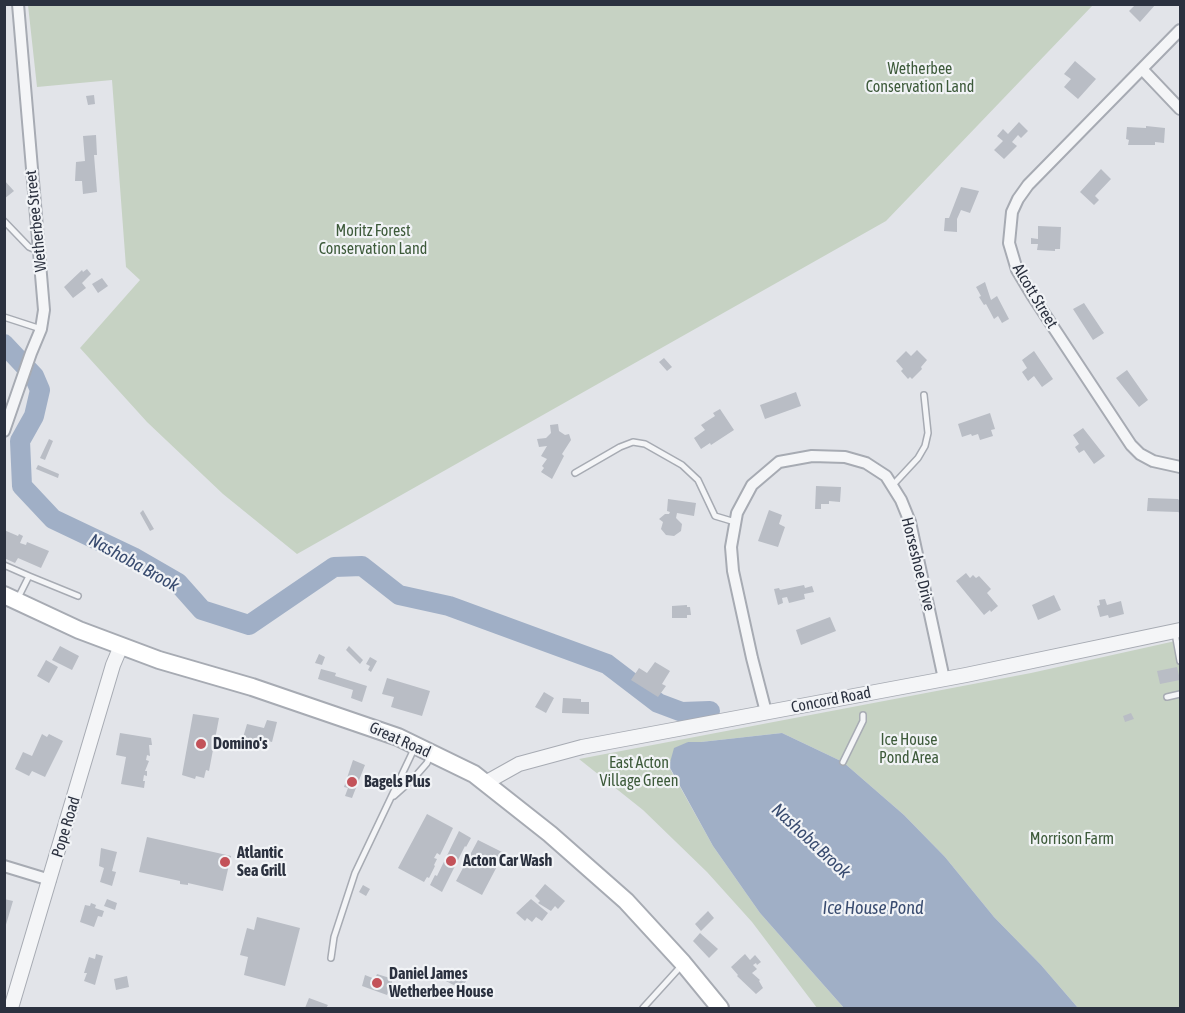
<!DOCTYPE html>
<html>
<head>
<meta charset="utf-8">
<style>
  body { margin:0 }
  #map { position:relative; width:1185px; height:1013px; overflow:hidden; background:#e2e4e9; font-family:"Asap Condensed",sans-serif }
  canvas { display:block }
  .frame { position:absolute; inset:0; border:6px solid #2b313f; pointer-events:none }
</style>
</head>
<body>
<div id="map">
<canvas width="1185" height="1013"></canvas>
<div class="frame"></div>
</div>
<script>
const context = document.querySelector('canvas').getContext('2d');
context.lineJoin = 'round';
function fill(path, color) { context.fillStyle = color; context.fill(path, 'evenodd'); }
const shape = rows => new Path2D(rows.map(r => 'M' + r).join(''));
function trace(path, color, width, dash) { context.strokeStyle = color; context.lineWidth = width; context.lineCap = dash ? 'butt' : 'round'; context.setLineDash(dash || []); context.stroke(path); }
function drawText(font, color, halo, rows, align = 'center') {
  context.font = font + ' "Asap Condensed",sans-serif'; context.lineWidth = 4.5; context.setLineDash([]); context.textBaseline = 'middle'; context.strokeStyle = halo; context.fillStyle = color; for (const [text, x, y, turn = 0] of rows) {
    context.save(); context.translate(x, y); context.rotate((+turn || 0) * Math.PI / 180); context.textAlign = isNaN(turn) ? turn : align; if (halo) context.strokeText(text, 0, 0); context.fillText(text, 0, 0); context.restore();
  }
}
fill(shape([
  [28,5,28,4,1093,5,886,221,297,554,223,494,147,422,80,348,140,280,126,267,112,80,37,87],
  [1180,640,1180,1008,1078,1008,1041,965,994,917,945,857,904,815,843,762,782,733,701,742,688,742,669,767,713,846,760,913,844,1008,817,1008,752,922,707,872,643,810,579,759,1031,673]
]), '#c6d2c3');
fill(shape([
  [782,733,843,762,904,815,945,857,994,917,1041,965,1078,1008,844,1008,760,913,713,846,669,766,674,748,688,742,701,742]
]), '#a0afc6');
trace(shape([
  [4,344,34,376,40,390,34,416,20,441,22,486,53,519,133,557,178,583,202,610,249,625,334,567,362,566,399,595,449,606,607,664,658,703,682,712,710,711]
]), '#a0afc6', 20);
fill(shape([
  [1136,4,1156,4,1140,22,1129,11],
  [1075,61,1096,79,1078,99,1064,87,1071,79,1064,74],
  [94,95,95,104,88,105,86,96],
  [1019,122,1028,131,1021,138,1018,135,1012,142,1017,146,1004,159,994,150,1003,141,997,136,1003,129,1008,134],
  [1146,126,1165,128,1164,143,1155,142,1155,145,1128,145,1129,140,1126,139,1127,127,1146,128],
  [96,135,97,155,94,155,97,192,83,194,82,181,75,181,76,162,85,161,83,136],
  [1101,169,1111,179,1095,196,1099,200,1094,205,1080,192],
  [4,180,14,191,4,199],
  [961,187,979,191,970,213,961,210,957,219,957,232,944,231,945,218,949,218],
  [1038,226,1061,227,1060,249,1055,249,1055,251,1037,250,1038,244,1031,244,1031,238,1038,239],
  [87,269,91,274,82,283,86,288,73,298,64,287,82,270,83,272],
  [102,278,108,286,98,293,92,284],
  [985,282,991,300,997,296,1009,319,1002,323,998,316,994,319,986,304,984,305,979,297,981,296,976,287],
  [1084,303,1104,333,1093,340,1073,309],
  [917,350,927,360,921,367,922,369,912,379,910,377,908,379,901,371,903,369,896,361,906,351,911,356],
  [1034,351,1053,379,1042,387,1034,376,1028,381,1022,372,1027,368,1022,360],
  [664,358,672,367,667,371,659,362],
  [1127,370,1148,400,1139,407,1116,378],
  [796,392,801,406,765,419,760,405],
  [720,409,734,430,711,445,710,443,701,449,694,438,705,430,701,425,715,416,713,413],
  [990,413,995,429,991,430,993,436,980,440,978,434,972,436,971,434,962,437,958,424],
  [558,424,559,431,565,435,569,434,571,440,562,454,564,456,552,479,541,472,544,468,542,466,547,459,541,456,547,446,539,447,537,439,546,438,551,433,550,425],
  [1083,428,1105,456,1094,464,1084,450,1079,453,1075,447,1079,444,1073,435],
  [49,439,53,441,45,460,40,458],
  [38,465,59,474,58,478,36,469],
  [816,486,841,487,840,502,829,501,829,504,821,504,821,509,815,509],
  [1148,498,1178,499,1180,501,1180,513,1178,512,1147,511],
  [668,499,696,503,694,516,677,513,676,518,682,524,681,531,674,536,666,535,661,529,663,522,659,519,665,514,669,514,670,512,667,511],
  [143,510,154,529,150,531,140,513],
  [769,510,782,515,779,524,785,527,778,547,758,541],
  [4,530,18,536,19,534,23,536,20,543,26,545,27,542,49,551,41,568,18,558,15,563,4,558],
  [966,573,970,578,973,575,976,578,979,576,991,589,987,593,998,606,991,612,990,610,984,615,956,581],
  [804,585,805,588,812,586,814,592,804,594,805,599,789,603,787,597,782,598,783,603,778,605,774,589,779,588,780,590],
  [1054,595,1061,610,1038,620,1032,605],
  [1105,599,1107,605,1121,601,1124,614,1109,618,1108,615,1100,617,1097,606,1100,605,1099,600],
  [687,605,687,607,690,607,691,615,687,615,687,618,672,618,672,606],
  [830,617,836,631,801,645,796,630],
  [60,646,79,656,72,670,52,660],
  [349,646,363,660,360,664,346,650],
  [319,654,325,657,322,665,315,663],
  [370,657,377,661,371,672,368,670,370,666,366,664],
  [46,660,58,667,49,683,37,676],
  [655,662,670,671,662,684,666,686,658,697,631,680,639,668,647,673],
  [1177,667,1180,680,1160,684,1157,671],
  [321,669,336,673,335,676,367,686,362,702,351,698,353,690,318,679],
  [387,678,430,691,422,716,391,707,394,697,382,694],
  [544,692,554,698,546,713,535,707],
  [563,698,581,699,581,702,589,702,589,714,562,713],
  [1131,713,1134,719,1125,722,1123,716],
  [193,714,219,718,209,771,206,770,204,778,196,776,195,779,182,775],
  [267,720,277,722,272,742,261,739,259,745,242,741,247,724,264,728],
  [120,733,151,738,152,745,149,745,150,756,147,755,146,760,149,761,145,771,147,771,147,776,144,775,143,781,145,781,144,788,121,784,126,757,116,755],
  [42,734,47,737,49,734,63,741,45,777,32,771,29,776,15,769,23,752,32,756],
  [353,760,365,765,352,798,345,796,348,788,344,787],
  [427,814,453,828,440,855,437,853,434,858,437,859,434,865,435,866,429,878,427,877,424,882,398,868],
  [459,831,471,838,466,847,465,846,442,892,430,885,435,875,437,876],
  [147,837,231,856,223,891,188,883,188,885,180,884,180,881,139,872],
  [478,840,504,853,482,895,456,881],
  [101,848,117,852,112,871,116,872,112,886,100,882,104,868,99,866],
  [545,884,565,901,558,909,555,906,551,911,538,903,540,901,535,896],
  [363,885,370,889,366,896,359,892],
  [4,899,13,901,5,928,4,928],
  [107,899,117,903,115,910,104,906],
  [531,899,548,913,542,921,536,917,532,922,527,918,525,921,516,913],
  [91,903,96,905,95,908,104,911,102,917,98,916,94,927,80,922,85,905,90,906],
  [708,911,714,918,701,931,695,924],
  [257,917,300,928,285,986,244,975,248,957,240,955,247,928,254,930],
  [700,933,718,949,709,958,693,941],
  [96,954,103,956,95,985,84,981,87,973,84,973,89,957,95,959],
  [745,954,750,960,755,955,761,962,757,965,756,963,753,965,757,969,752,973,760,980,759,981,763,988,756,994,737,976,738,975,731,967],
  [444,968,449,971,451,969,468,978,461,989,446,981,447,979,440,975],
  [377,974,393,979,387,995,362,986,365,975,375,979],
  [127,976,129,987,116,990,114,979],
  [309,998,328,1005,326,1008,305,1008]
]), '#b9bdc5');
const service = shape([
  [4,221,29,247,38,251],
  [4,317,41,329],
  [575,473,620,447,633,442,645,444,682,465,698,480,715,516,735,522],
  [892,486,918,458,925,446,928,433,924,395],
  [4,565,29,576],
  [17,600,29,576,78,596],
  [1175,633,1180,661],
  [1167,697,1180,694],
  [843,762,863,721,863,715],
  [394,796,413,779,427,763,431,754],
  [331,958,334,937,355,873,415,747],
  [643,1008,682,965]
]);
const minor = shape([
  [1180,30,1028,185,1018,199,1012,212,1009,243,1017,270,1032,295,1131,445,1140,454,1153,461,1180,467],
  [1142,69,1180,109],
  [4,431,31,353,41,329,44,310,18,4],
  [766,712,752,658,733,571,731,547,737,513,752,485,779,462,812,456,845,457,866,463,886,476,901,500,910,522,944,679],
  [4,866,50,880]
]);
const tertiary = shape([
  [485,783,519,764,582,747,966,675,1180,630],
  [11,1008,113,665,121,646]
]);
const secondary = shape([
  [4,595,79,630,159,660,252,687,398,737,474,774,550,834,626,901,683,963,720,1008]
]);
trace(service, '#a7abb3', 8);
trace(minor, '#a7abb3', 14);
trace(tertiary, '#a7abb3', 16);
trace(secondary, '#a7abb3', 20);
trace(service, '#f4f5f7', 5);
trace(minor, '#f4f5f7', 10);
trace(tertiary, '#f4f5f7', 14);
trace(secondary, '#fff', 16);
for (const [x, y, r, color] of [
  [201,744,6,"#c35259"],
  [352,782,6,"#c35259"],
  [451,861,6,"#c35259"],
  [225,862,6,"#c35259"],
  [377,983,6,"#c35259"]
]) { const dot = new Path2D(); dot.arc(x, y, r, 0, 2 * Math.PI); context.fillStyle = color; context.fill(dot); trace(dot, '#f1f3f6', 2); }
drawText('16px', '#3d5a3a', '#f1f3f6', [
  ["Wetherbee",920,69],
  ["Conservation Land",920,87],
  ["Moritz Forest",373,231],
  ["Conservation Land",373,249],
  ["Ice House",909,740],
  ["Pond Area",909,758],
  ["East Acton",639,763],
  ["Village Green",639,781],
  ["Morrison Farm",1072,839]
]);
drawText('16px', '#2b313f', '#f1f3f6', [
  ["Wetherbee Street",36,221,-96],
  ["Alcott Street",1035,296,59],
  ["Horseshoe Drive",918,564,76],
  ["Concord Road",831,700,-11],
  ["Great Road",400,740,24],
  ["Pope Road",66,827,-73]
]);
drawText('bold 16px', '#2b313f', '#f1f3f6', [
  ["Domino's",213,744],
  ["Bagels Plus",364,782],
  ["Atlantic",237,853],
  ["Sea Grill",237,871],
  ["Acton Car Wash",463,861],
  ["Daniel James",389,974],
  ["Wetherbee House",389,992]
], 'left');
drawText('italic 18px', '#394c70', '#f1f3f6', [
  ["Nashoba Brook",134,563,29],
  ["Nashoba Brook",811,841,43],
  ["Ice House Pond",873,908]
]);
</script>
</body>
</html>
